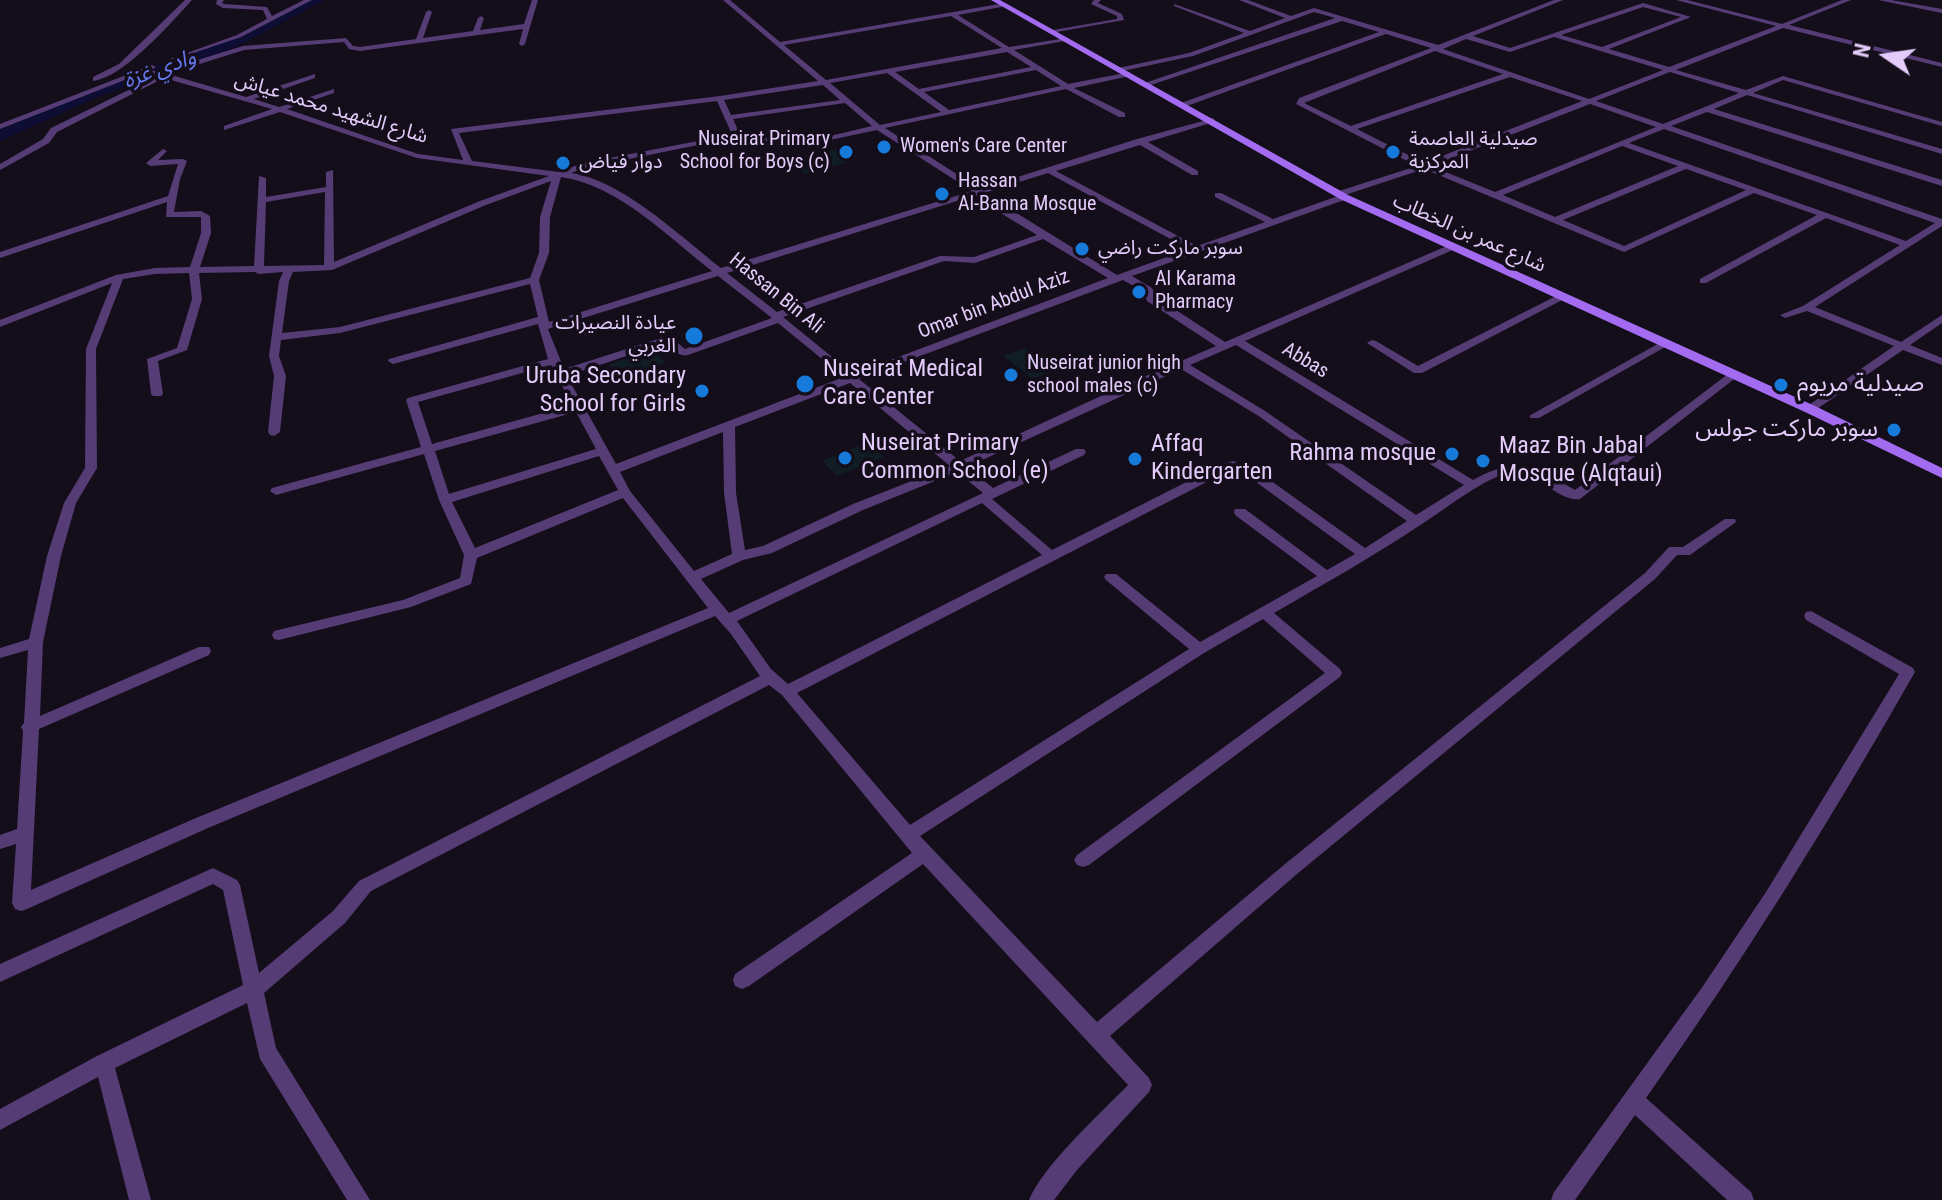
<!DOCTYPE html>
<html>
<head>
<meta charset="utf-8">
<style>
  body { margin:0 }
  #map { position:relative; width:1942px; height:1200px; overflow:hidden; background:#140d1a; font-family:"Roboto Condensed",sans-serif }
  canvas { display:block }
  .north { position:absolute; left:1846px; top:16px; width:80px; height:80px; -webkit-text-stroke:6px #140d1a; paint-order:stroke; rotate:283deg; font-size:22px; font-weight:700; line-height:32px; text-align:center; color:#e3cbfa }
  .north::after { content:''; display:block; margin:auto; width:28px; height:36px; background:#e3cbfa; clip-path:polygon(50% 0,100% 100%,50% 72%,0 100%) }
</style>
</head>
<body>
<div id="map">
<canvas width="1942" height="1200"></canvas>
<div class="north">N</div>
</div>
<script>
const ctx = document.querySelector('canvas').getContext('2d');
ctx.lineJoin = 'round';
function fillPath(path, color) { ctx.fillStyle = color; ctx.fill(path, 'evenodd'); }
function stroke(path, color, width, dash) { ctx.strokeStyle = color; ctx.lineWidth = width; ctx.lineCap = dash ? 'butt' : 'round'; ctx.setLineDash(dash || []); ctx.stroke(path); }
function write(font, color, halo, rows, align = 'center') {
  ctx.font = font + ' "Roboto Condensed","Noto Sans Arabic",sans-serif'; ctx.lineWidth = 7; ctx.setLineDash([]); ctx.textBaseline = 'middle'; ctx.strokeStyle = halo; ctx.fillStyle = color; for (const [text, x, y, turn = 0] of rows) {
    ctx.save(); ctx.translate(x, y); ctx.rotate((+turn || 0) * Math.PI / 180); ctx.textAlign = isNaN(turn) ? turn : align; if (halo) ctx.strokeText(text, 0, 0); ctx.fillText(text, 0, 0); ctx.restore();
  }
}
fillPath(new Path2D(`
  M844 147 858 156 849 158 852 161 805 174 788 162Z
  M1024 348 1054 370 1033 379 1003 356Z
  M655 350 665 363 619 377 609 364Z
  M868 442 884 457 837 476 822 461Z`), '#101d24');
fillPath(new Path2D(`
  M308 0H325L234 48 97 97 0 141V130L85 91 224 42Z`), '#0e0d34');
fillPath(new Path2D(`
  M185 0H192C171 23 123 78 93 81V77L119 64Z
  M217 0H224L222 3 224 4 267 7 272 16 304 0H312L241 37 170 61V59L237 35 267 19 263 10 223 8 216 4Z
  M532 0H538L525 44 522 46 519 44 523 29 360 51 349 49 344 42 244 50 168 74 246 97 315 74V78L254 99 279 107 334 89V93L287 109 418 154 463 160 451 129 720 96 818 81 723 0H730L780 42 1005 3 1007 6 958 15 1009 47 1067 38 1065 41 1014 50 1068 84 1130 72V76L1074 88 1125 113V117H1119L1066 89 885 128 980 189 1137 139 1214 118V122L1148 142 1198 171V175H1192L1140 145 1056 171 1197 246 1265 222 1215 197V193H1221L1273 219 1338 196 1335 194 1336 192 1417 166 1296 104 1299 98 1431 48 1386 34 1184 107H1181V103L1379 32 1342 21 1145 87V83L1335 18 1314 12 1193 56 1118 72V68L1189 53 1244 33 1174 6V4L1250 31 1285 18 1239 0H1248L1291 16 1314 8 1438 45 1554 0H1563L1473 36 1510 48 1643 3 1691 17 1609 49 1669 67 1776 26 1676 0H1687L1782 24 1842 0H1851L1789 25 1942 63V67L1783 28 1676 70 1746 90 1783 76 1942 122V126L1783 80 1753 93 1942 149V154L1747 95 1714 109 1942 180V186L1707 112 1671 126 1942 219V226L1815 307 1901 342 1942 315V323L1910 345 1942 358V365L1903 350 1814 411H1806V407L1894 346 1807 311 1785 318 1780 315 1803 306 1900 245 1826 218 1706 283H1700V279L1817 215 1754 193 1624 252 1424 169 1345 195 1348 197 1347 199 1132 276 1152 288 1156 297 1225 342 1449 245H1455V249L1245 341 1473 480C1519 455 1533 467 1575 490L1728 374 1732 373 1738 376 1580 499C1557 502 1538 470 1513 472 1489 474 1443 511 1422 524 1374 556 1324 584 1274 613L1340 669 1342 673 1340 677 1089 865 1083 867 1077 865 1074 860 1077 855 1325 673 1263 619 1204 653 920 836 1097 1022 1285 864 1645 573 1669 547H1683L1725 519H1735L1736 522 1690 555H1677L1655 579 1297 874 1110 1036 1149 1078 1152 1085 1149 1092 1077 1170 1054 1200H1029C1044 1164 1100 1114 1128 1085L923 864 749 986 742 989 735 986 733 980 735 974 912 853 782 695 769 685 371 891 345 923 264 993 276 1048 370 1200H347L260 1059 247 1003 115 1068 151 1200H129L98 1077 0 1130V1109L97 1056 243 985 223 890 213 884 0 982V964L213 868 237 880 240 885 259 973 333 911 359 881 760 676 731 634 715 616 208 828 27 909 21 911 15 909 12 903 16 844 0 849V835L17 829 23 731 21 727 24 723 28 650 0 658V648L29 639 47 556 64 503 85 468 86 349 112 283 0 327V320L116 275 155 268 190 267 201 233V217H166L167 202 0 258V252L168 196 178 164 150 166 146 163 163 149 167 151 158 160 183 159 187 161 180 179 174 212 201 211 210 216 211 233 200 267 254 266 259 176 266 178V197L326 187V172L333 170 334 262 480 201 549 176 417 158 280 112 224 130V126L272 109 164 78 57 132 49 143 0 170V164L43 139 51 128 157 76 145 72 0 129V124L152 65 156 67 151 70 159 72 243 46 346 38 353 46 360 47 416 39 426 12 429 10 432 12 423 38 473 31 478 18 481 16 484 18 480 30 524 24ZM1643 7 1681 17 1602 47 1561 35ZM951 16 1002 48 826 80 784 45ZM1554 37 1663 70 1589 99 1443 49 1466 39 1510 52ZM1435 51 1503 74 1351 126 1304 103ZM1007 52 1031 67 919 89 895 72ZM1036 70 1061 86 949 110 924 92ZM1670 72 1739 93 1663 124 1596 101ZM887 73 941 112 880 125 830 83ZM1510 77 1582 101 1424 163 1357 129ZM823 85 840 100 731 115 724 100ZM717 101 734 139 698 141 583 163 559 172 472 161 459 133ZM845 103 872 126 830 136 742 139 733 119ZM1590 104 1656 127 1495 192 1431 166ZM1664 129 1935 223 1906 241 1629 143ZM877 130 972 191 721 268C681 237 622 180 571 173L585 168 698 145 830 140ZM1622 146 1678 166 1555 217 1503 195ZM1686 169 1746 190 1624 246 1563 220ZM1048 173 1189 249 1117 275 984 193ZM561 177C618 185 668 237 712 271L549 322 539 280 549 253 550 217ZM551 181 540 217 539 253 530 278 340 327 282 333 289 281 293 272 332 270 486 205ZM325 192 324 265 264 266 266 202ZM976 195 979 200 1037 235 974 257 940 256 777 312 727 273ZM1043 239 1108 278 853 374 783 317 944 261 975 263ZM255 272 259 274 283 272 279 281 269 356 274 376 268 432 270 435 274 436 280 432 286 376 279 356 281 340 340 333 530 284 538 317 389 359 388 361 393 364 538 324 548 359 408 398 406 400 421 447 272 488 270 491 276 495 424 454 439 500 464 555 460 578 403 600 274 631 272 635 274 639 279 640 411 607 471 584 477 558 623 498 708 608 196 818 31 890 39 729 209 655 211 651 209 647H199L40 716 43 642 61 556 76 503 97 468 96 349 123 279 155 274 189 273 192 299 177 348 147 359 151 394 153 396H161L163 394 158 361 187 350 202 299 199 273ZM718 276 772 318 685 349 673 339 661 338 564 369 548 329ZM1123 280 1144 292 1147 301 1216 346 1127 384 960 461 859 379ZM778 323 844 377 616 464 567 376 662 344C673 344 676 358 688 355ZM1236 345 1464 485 1416 515 1265 411 1190 365ZM551 365 572 405 432 444 418 402ZM1181 369 1257 415 1407 521 1365 548 1253 468 1233 461 1222 464 1052 550 992 499 1084 455 1086 452 1084 449H1076L993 488 967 467ZM850 383 950 466 853 504 763 546 745 550 736 493 735 427ZM576 412 596 449 449 494 435 451ZM723 432 724 493 732 554 694 571 630 491 620 472ZM599 456 618 490 475 548 452 502ZM1232 469 1245 474 1355 554 1327 570 1245 509H1235L1234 512 1235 515 1317 576 1200 642 1116 574H1106L1104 577 1106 580 1189 649 910 825 797 693ZM957 472 983 493 729 613 701 579 743 560 772 553 863 510ZM982 503 1042 555 788 684 771 669 737 621Z
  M1094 0H1101L1098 3 1122 14 1124 20 1051 33 1053 30 1117 19V16L1091 4Z
  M1878 0H1891L1942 9V13Z
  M1562 293 1566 294V298L1422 373H1414L1367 343 1372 340 1376 341 1418 366Z
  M1663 341 1667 342V346L1539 418H1531L1529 416Z
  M1811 611 1913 668 1915 672C1832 818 1743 961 1646 1098L1751 1192 1754 1200H1727L1635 1115 1575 1200H1551L1554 1192 1703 986 1766 892 1899 674 1806 620 1804 616 1806 612Z`), '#553c75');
fillPath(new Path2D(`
  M991 0H1000L1348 195 1815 406 1942 468V478L1805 412 1340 199Z`), '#a36cf0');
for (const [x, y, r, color] of [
  [884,147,8,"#167adb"],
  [846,152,8,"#167adb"],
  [1393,152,8,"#167adb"],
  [563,163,8,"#167adb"],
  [942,194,8,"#167adb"],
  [1082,249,8,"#167adb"],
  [1139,292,8,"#167adb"],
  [694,336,10,"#167adb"],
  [1011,375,8,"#167adb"],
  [805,384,10,"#167adb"],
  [1781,385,8,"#167adb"],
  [702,391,8,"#167adb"],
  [1894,430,8,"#167adb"],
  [1452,454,8,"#167adb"],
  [845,458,8,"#167adb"],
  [1135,459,8,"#167adb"],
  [1483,461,8,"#167adb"]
]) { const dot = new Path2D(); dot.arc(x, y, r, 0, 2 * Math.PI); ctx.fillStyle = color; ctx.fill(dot); stroke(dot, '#140d1a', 3); }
write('20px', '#e3cbfa', '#140d1a', [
  ["شارع الشهيد محمد عياش",331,109,17],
  ["شارع عمر بن الخطاب",1469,234,24],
  ["Hassan Bin Ali",776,294,39],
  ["Omar bin Abdul Aziz",994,305,-21],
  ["Abbas",1305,361,31]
]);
write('20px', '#e3cbfa', '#140d1a', [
  ["Nuseirat Primary",830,140,"right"],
  ["School for Boys (c)",830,163,"right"],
  ["صيدلية العاصمة",1409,140],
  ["المركزية",1409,163],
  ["Women's Care Center",900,147],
  ["دوار فياض",579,163],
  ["Hassan",958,182],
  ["Al-Banna Mosque",958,205],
  ["سوبر ماركت راضي",1098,249],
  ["Al Karama",1155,280],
  ["Pharmacy",1155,303],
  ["عيادة النصيرات",676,324,"right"],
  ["الغربي",676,347,"right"],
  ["Nuseirat junior high",1027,364],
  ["school males (c)",1027,387]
], 'left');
write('italic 22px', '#6478f0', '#140d1a', [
  ["وادي غزة",160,70,-20]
]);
write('24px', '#e3cbfa', '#140d1a', [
  ["Nuseirat Medical",823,370],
  ["Care Center",823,398],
  ["Uruba Secondary",686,377,"right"],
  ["School for Girls",686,405,"right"],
  ["صيدلية مريوم",1797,385],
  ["سوبر ماركت جولس",1878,430,"right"],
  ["Nuseirat Primary",861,444],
  ["Common School (e)",861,472],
  ["Affaq",1151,445],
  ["Kindergarten",1151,473],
  ["Maaz Bin Jabal",1499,447],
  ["Mosque (Alqtaui)",1499,475],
  ["Rahma mosque",1436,454,"right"]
], 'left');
</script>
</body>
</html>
